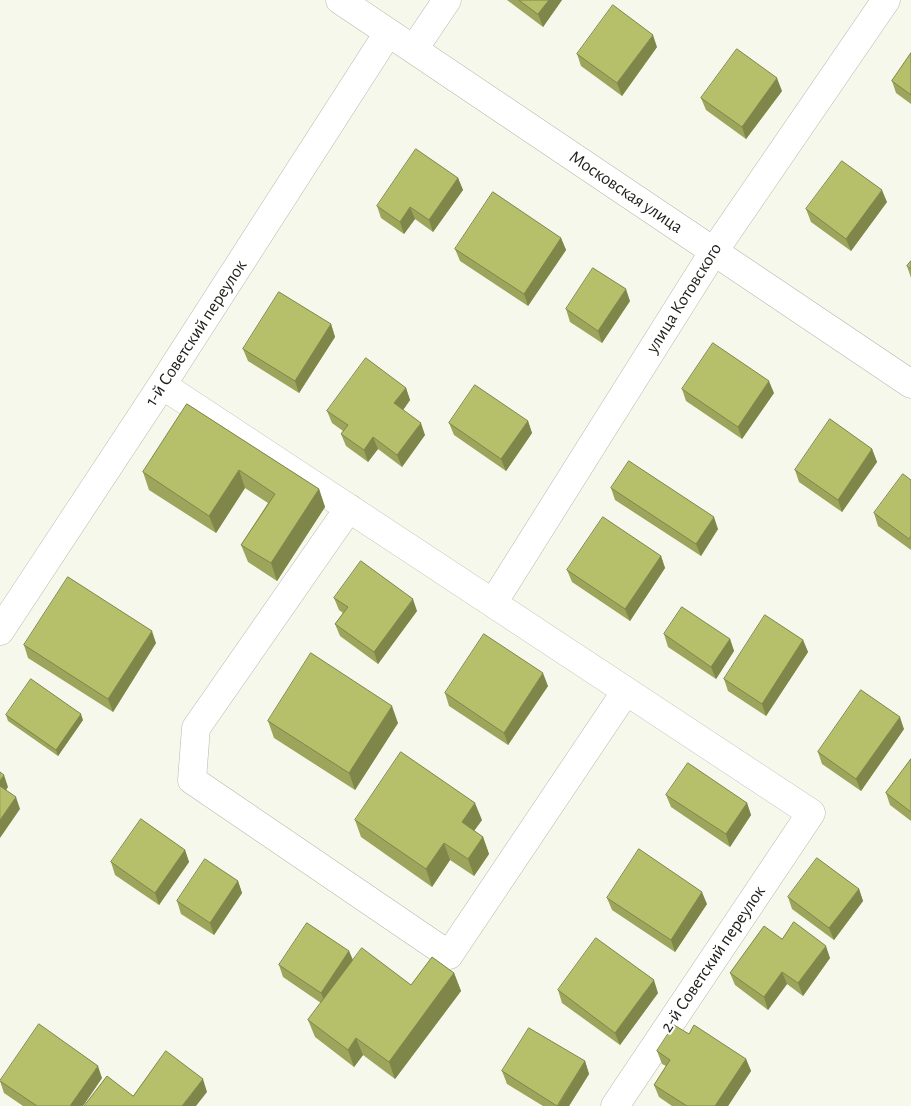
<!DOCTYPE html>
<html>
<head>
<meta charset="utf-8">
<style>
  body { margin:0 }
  canvas { display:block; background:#f6f8eb }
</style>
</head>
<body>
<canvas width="911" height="1106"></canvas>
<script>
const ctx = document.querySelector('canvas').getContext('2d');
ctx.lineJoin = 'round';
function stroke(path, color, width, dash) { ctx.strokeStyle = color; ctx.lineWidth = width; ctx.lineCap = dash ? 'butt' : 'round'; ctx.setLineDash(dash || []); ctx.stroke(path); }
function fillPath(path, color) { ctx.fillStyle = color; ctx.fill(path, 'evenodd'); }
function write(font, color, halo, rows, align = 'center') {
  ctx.font = font + ' "Alegreya Sans",sans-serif'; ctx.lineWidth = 4; ctx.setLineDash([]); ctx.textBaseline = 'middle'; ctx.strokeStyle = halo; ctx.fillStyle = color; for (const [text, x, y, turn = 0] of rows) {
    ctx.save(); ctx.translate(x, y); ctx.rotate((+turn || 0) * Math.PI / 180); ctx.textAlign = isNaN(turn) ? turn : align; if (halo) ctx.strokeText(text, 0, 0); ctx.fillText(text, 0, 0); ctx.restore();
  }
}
const minor = new Path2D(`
  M340 0 911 384
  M414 49 447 0
  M162 385 811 813 615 1106
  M349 508 196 728 192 780 449 955 626 691
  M493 603 714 251 886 0
  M0 631 162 385 388 33`);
stroke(minor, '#b6b8ac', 29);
stroke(minor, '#fff', 28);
fillPath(new Path2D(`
  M507 0H562L543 27Z
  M657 47 622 96 581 66 577 54Z
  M911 53V104L896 93 892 81Z
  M782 91 746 139 706 110 701 98Z
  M458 178 463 190 433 232 415 219 404 234 381 218 377 206Z
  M887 202 851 251 811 222 806 209Z
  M561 238 566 250 528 306 460 261 455 249Z
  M911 261V278L907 266Z
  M630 301 602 343 570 322 566 309Z
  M331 324 335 337 299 393 248 361 243 349Z
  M406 388 410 400 403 410 425 435 402 467 378 449 368 462 346 446 341 434 343 431 332 423 327 411Z
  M682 389 774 393 742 439 686 401Z
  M187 404 319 489 325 507 277 581 248 562 241 545 268 503 245 488 216 533 149 490 143 472Z
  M528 421 532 433 506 471 454 435 449 423Z
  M872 449 877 462 842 512 799 482 795 470Z
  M911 480V550L878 526 874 513Z
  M611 488 718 529 701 556 615 500Z
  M661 556 665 568 630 621 572 582 567 570Z
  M334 598 417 611 378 664 340 636 335 624 343 613 339 610Z
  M664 634 730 639 734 651 716 679 668 647Z
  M803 640 808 652 766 716 728 691 724 679Z
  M156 643 113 712 28 658 24 645Z
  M548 686 508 745 449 706 445 693Z
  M6 715 83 720 58 756 8 721Z
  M268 721 398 723 355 790 274 738Z
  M904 729 861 791 822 764 818 752Z
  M911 759V821L890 805 886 793Z
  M666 795 747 803 751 815 730 847 671 807Z
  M355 820H482L474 831 483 837 489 854 474 876 450 860 432 887 361 837Z
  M185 850 189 862 159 905 115 875 111 862Z
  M238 881 242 893 214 935 181 914 177 901Z
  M859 889 863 901 834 940 792 909 788 897Z
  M607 898 707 904 675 952 612 910Z
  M782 939 830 958 803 996 787 984 768 1010 735 985 730 973Z
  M349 951 353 960 411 985 454 973 461 991 395 1079 363 1055 354 1067 315 1037 308 1020 321 1003 283 977 279 965Z
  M558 990 658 993 620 1045 562 1003Z
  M689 1034 746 1059 751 1071 728 1106H672L659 1097 654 1085 666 1066 662 1064 657 1051Z
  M585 1061 589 1074 569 1106H543L507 1084 502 1071Z
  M102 1078 83 1106H23L4 1093 0 1081Z`), '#9da45b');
fillPath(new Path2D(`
  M549 0H562L543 27 538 14Z
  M653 35 657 47 622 96 617 83Z
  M777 78 782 91 746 139 742 127Z
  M458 178 463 190 433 232 429 220Z
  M882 190 887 202 851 251 846 239Z
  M410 207 415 219 404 234 400 222Z
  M561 238 566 250 528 306 524 294Z
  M626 289 630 301 602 343 598 331Z
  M331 324 335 337 299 393 295 381Z
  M769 381 774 393 742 439 738 427Z
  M406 388 410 400 399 416 394 403Z
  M528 421 532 433 506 471 501 459Z
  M421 423 425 435 402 467 397 455Z
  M373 437 378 449 368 462 364 450Z
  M872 449 877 462 842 512 838 500Z
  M239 470 245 488 216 533 209 516Z
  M319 489 325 507 277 581 271 563Z
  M714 517 718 529 701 556 696 544Z
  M661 556 665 568 630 621 625 609Z
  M413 599 417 611 378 664 374 652Z
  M152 631 156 643 113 712 108 699Z
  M730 639 734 651 716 679 711 667Z
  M803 640 808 652 766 716 762 704Z
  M543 673 548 686 508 745 504 733Z
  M392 706 398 723 355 790 349 773Z
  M81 714 83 720 58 756 56 750Z
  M900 717 904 729 861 791 856 779Z
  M4 775 8 787 2 797 0 791V781Z
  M16 797 20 809 0 838V820Z
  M475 803 482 820 468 839 462 822Z
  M747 803 751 815 730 847 726 834Z
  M483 837 489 854 474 876 468 859Z
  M444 843 450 860 432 887 426 869Z
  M185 850 189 862 159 905 155 893Z
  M238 881 242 893 214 935 210 923Z
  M859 889 863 901 834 940 829 928Z
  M702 892 707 904 675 952 671 940Z
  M826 946 830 958 803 996 798 983Z
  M349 951 354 963 326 1005 321 993Z
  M782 972 787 984 768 1010 764 997Z
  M454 973 461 991 395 1079 389 1062Z
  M654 980 658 993 620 1045 615 1033Z
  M356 1038 363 1055 354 1067 348 1050Z
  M746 1059 751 1071 728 1106H715Z
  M585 1061 589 1074 569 1106H558Z
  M98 1066 102 1078 83 1106H70Z
  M203 1079 207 1092 196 1106H182Z`), '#7f864a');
const building = new Path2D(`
  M519 0H549L538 14Z
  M613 5 653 35 617 83 577 54Z
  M737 49 777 78 742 127 701 98Z
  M911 53V95L892 81Z
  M416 149 458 178 429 220 410 207 400 222 377 206Z
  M842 161 882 190 846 239 806 209Z
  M493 192 561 238 524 294 455 249Z
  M911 261V269L907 266Z
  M593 268 626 289 598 331 566 309Z
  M279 292 331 324 295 381 243 349Z
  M713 343 769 381 738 427 682 389Z
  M366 358 406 388 394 403 421 423 397 455 373 437 364 450 341 434 348 425 327 411Z
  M475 385 528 421 501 459 449 423Z
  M187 404 319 489 271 563 241 545 275 494 239 470 209 516 143 472Z
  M830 419 872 449 838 500 795 470Z
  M629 461 714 517 696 544 611 488Z
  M903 474 911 480V536L909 539 874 513Z
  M603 517 661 556 625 609 567 570Z
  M361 561 413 599 374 652 335 624 348 607 334 598Z
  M68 577 152 631 108 699 24 645Z
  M682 607 730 639 711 667 664 634Z
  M765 615 803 640 762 704 724 679Z
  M484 634 543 673 504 733 445 693Z
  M311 653 392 706 349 773 268 721Z
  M31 679 81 714 56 750 6 715Z
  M861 690 900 717 856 779 818 752Z
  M401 752 475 803 462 822 483 837 468 859 444 843 426 869 355 820Z
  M911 759V812L886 793Z
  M688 763 747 803 726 834 666 795Z
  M0 772 4 775 0 781Z
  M0 786 16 797 0 820Z
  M141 819 185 850 155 893 111 862Z
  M639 849 702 892 671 940 607 898Z
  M817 858 859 889 829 928 788 897Z
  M205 859 238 881 210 923 177 901Z
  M794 922 826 946 798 983 782 972 764 997 730 973 764 926 782 939Z
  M307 923 349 951 321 993 279 965Z
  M596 938 654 980 615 1033 558 990Z
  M362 948 411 985 432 957 454 973 389 1062 356 1038 348 1050 308 1020Z
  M39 1024 98 1066 70 1106H37L0 1081Z
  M674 1025 689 1034 694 1025 746 1059 715 1106H687L654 1085 670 1060 657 1051Z
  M529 1028 585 1061 557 1106 502 1071Z
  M166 1051 203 1079 182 1106H84L107 1076 133 1096Z`);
fillPath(building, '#b6bf6a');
stroke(building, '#7f864a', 1);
write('18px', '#1d1d19', '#fff', [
  ["Московская улица",626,192,34],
  ["улица Котовского",684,298,-58],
  ["1-й Советский переулок",196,333,-57],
  ["2-й Советский переулок",713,959,-56]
]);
</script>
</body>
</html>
